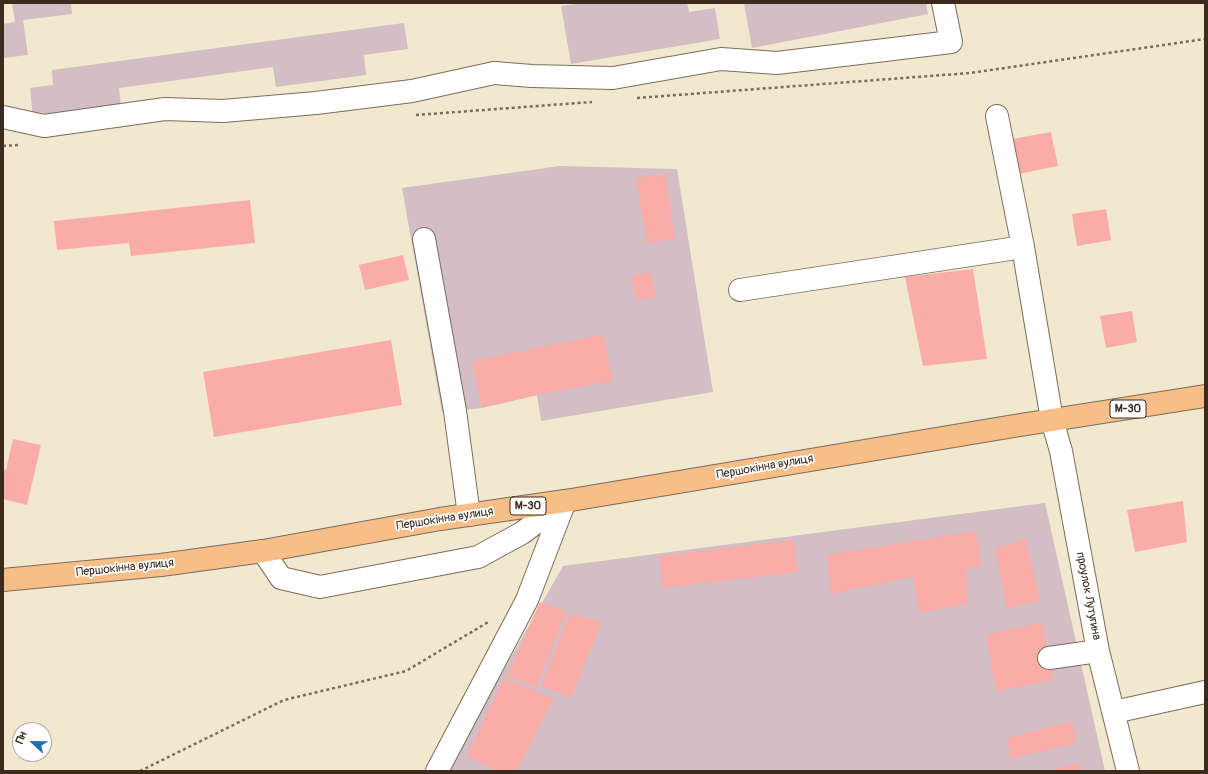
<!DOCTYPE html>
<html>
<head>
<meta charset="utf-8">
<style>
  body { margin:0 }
  #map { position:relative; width:1208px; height:774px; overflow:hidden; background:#f1e8cf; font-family:Pangolin,sans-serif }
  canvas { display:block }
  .frame { position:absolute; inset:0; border:4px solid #3b2a1e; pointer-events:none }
  .north { position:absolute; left:12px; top:722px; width:40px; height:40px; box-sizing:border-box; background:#fff; border:1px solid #b1aaa5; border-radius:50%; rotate:292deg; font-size:11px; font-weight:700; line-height:16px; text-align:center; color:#3b2a1e }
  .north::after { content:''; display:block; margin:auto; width:14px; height:18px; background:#1f6fb2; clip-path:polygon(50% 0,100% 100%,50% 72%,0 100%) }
</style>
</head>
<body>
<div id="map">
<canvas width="1208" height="774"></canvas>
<div class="frame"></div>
<div class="north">Пн</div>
</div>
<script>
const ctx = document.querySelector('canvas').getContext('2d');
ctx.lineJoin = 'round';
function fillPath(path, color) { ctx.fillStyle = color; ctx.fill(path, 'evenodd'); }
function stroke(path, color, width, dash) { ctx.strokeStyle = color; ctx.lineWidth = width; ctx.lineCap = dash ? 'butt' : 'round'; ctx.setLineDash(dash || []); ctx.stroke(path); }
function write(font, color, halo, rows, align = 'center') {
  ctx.font = font + ' Pangolin,sans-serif'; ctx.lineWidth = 3.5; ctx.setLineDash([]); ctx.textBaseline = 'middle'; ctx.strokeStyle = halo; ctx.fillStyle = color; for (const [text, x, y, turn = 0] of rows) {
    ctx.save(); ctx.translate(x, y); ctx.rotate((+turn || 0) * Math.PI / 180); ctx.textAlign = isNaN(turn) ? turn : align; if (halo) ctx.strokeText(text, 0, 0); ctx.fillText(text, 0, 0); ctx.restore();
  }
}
fillPath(new Path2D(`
  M12 3H71L72 14 23 20 28 55 3 58V24L15 22Z
  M582 3H687L689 12 715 8 720 39 571 64 561 6Z
  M744 3H926L928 14 752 48Z
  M404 23 408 49 364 55 366 75 276 87 273 67 119 88 121 106 33 118 30 88 53 85 52 70Z
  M560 166 677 169 713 392 541 421 537 395 482 408 442 412 402 188Z
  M1045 503 1105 771H446L563 566Z`), '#d2bec4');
fillPath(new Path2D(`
  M1051 132 1058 166 1019 174 1012 139Z
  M665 173 675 239 647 243 636 178Z
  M250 200 255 243 131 256 129 243 57 250 54 221Z
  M1106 209 1111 240 1077 246 1072 214Z
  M403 255 409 280 365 290 359 265Z
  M973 269 987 359 923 366 905 277Z
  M651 272 656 297 636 300 632 275Z
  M1132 311 1137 342 1106 348 1100 316Z
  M604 334 612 381 537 395 482 408 472 361Z
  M391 340 402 405 214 437 203 372Z
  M13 439 41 445 27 505 3 499V469L6 470Z
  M1183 501 1187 542 1135 552 1127 510Z
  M976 531 982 567 966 568 968 604 919 613 913 577 831 594 827 555Z
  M1026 539 1040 600 1007 609 995 548Z
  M794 540 798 572 663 588 659 556Z
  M540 602 567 612 536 687 507 676Z
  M570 614 602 622 571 698 541 686Z
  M1043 622 1053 680 996 691 986 635Z
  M504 678 554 699 516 771H496L467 755Z
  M1073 721 1076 743 1010 759 1007 738Z
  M1080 763 1081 771H1050V770Z`), '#faada8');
const minor = new Path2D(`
  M997 116 1023 247 1052 420 1061 451 1098 651 1128 771
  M3 117 44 126 165 109 223 111 316 103 412 91 494 73 532 76 613 78 721 59 777 63 951 42 943 3
  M424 239 455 411 469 515
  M740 290 1023 247
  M263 551 281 578 320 587 478 557 522 533 565 501
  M1049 658 1098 651
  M1114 712 1205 692
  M437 771 527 600 565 501`);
const highway = new Path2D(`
  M3 580 161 565 263 551 440 519 565 501 1014 426 1205 396`);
stroke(minor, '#7b6c5c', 24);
stroke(highway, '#7b6c5c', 24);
stroke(new Path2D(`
  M637 98 970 73 1205 39
  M416 115 592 102
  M3 146 18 145
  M140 771 284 700 406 671 490 621`), '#7b6c5c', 2.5, [3, 3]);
stroke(minor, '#fff', 22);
stroke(highway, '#f7be87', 22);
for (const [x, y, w] of [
  [1128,409,36],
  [528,506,36]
]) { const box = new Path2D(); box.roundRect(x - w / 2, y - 9, w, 18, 3); ctx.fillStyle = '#fff'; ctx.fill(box); stroke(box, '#3b2a1e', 1); }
write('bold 11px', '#3b2a1e', null, [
  ["М-30",1128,409],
  ["М-30",528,506]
]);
write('12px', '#3b2a1e', '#fff', [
  ["Першокінна вулиця",765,467,-10],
  ["Першокінна вулиця",445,519,-9],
  ["Першокінна вулиця",125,568,-6],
  ["проулок Лутугина",1088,596,79]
]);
</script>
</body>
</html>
